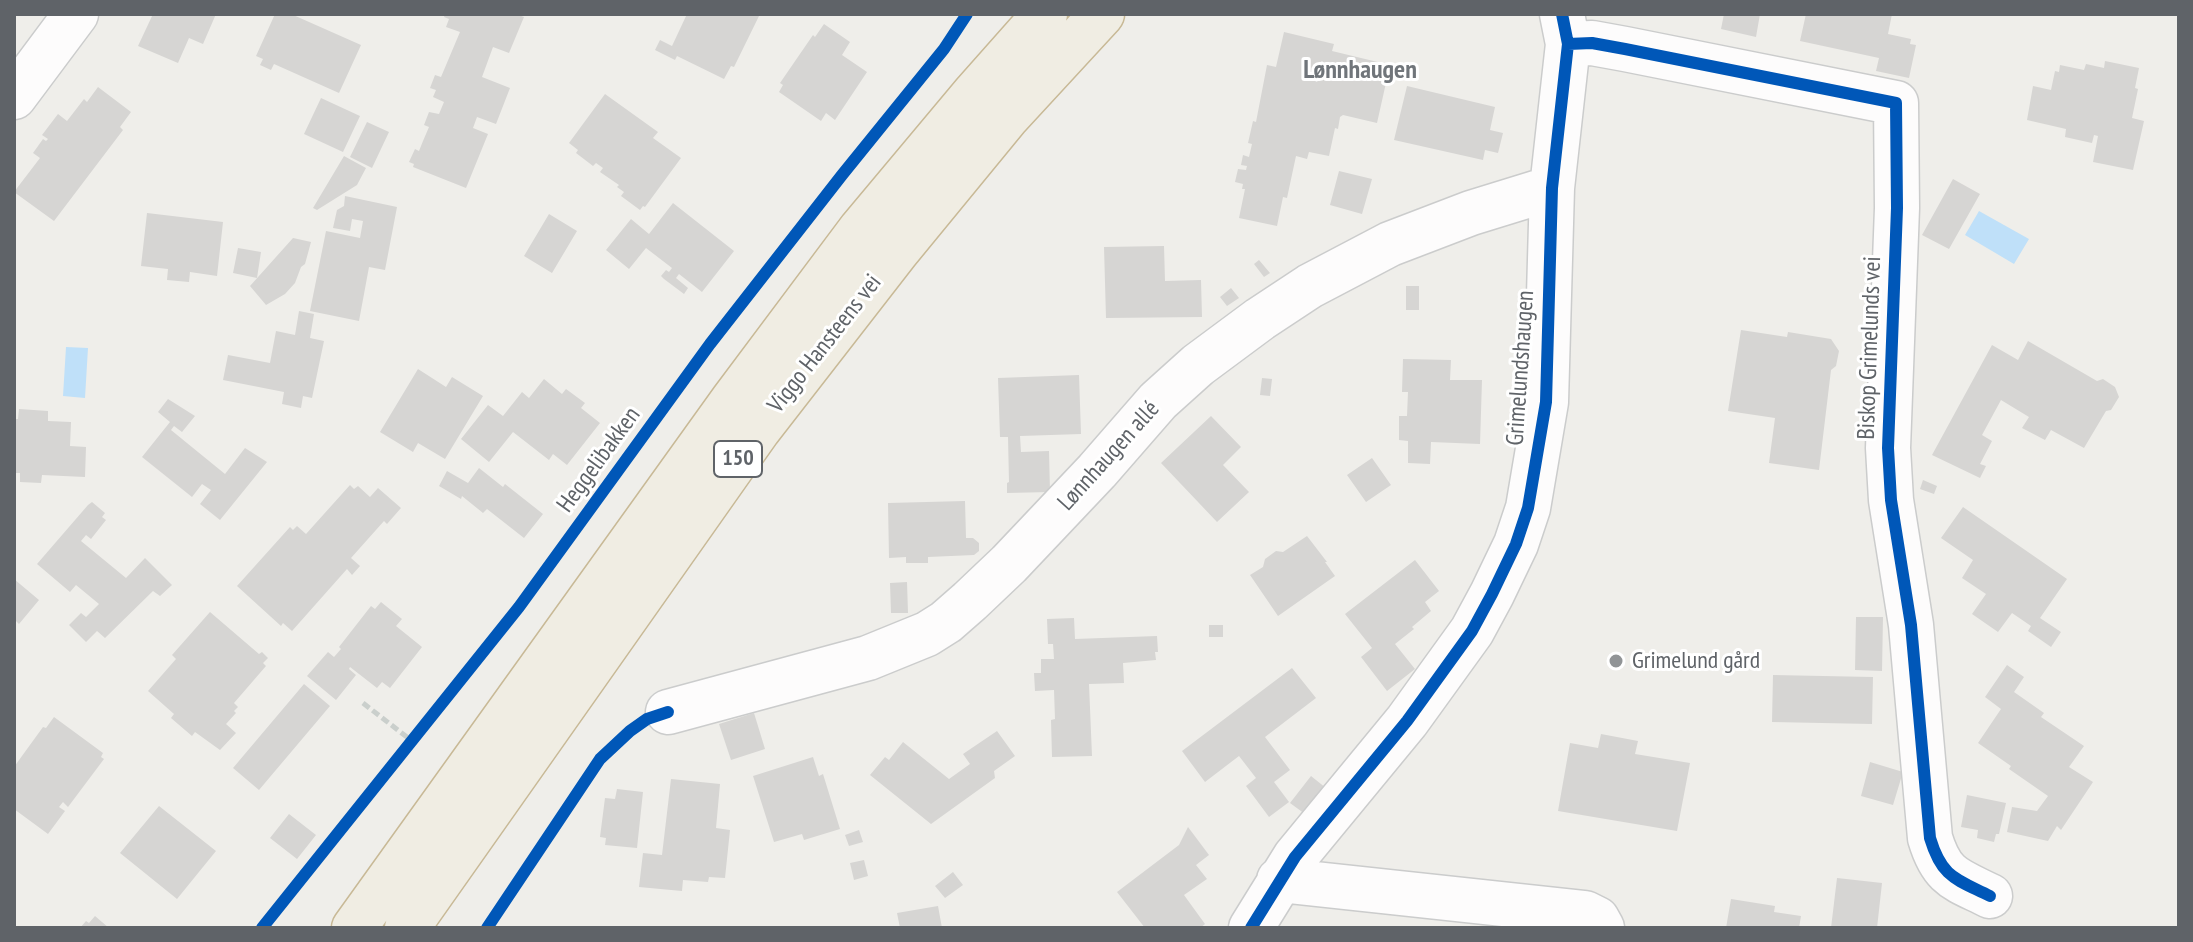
<!DOCTYPE html>
<html>
<head>
<meta charset="utf-8">
<style>
  body { margin:0 }
  #map { position:relative; width:2193px; height:942px; overflow:hidden; background:#efeeea; font-family:"PT Sans Narrow",sans-serif }
  canvas { display:block }
  .frame { position:absolute; inset:0; border:16px solid #5f6368; pointer-events:none }
</style>
</head>
<body>
<div id="map">
<canvas width="2193" height="942"></canvas>
<div class="frame"></div>
</div>
<script>
const ctx = document.querySelector('canvas').getContext('2d');
ctx.lineJoin = 'round';
function fillPath(path, color) { ctx.fillStyle = color; ctx.fill(path, 'evenodd'); }
function stroke(path, color, width, dash) { ctx.strokeStyle = color; ctx.lineWidth = width; ctx.lineCap = dash ? 'butt' : 'round'; ctx.setLineDash(dash || []); ctx.stroke(path); }
function write(font, color, halo, rows, align = 'center') {
  ctx.font = font + ' "PT Sans Narrow",sans-serif'; ctx.lineWidth = 6; ctx.setLineDash([]); ctx.textBaseline = 'middle'; ctx.strokeStyle = halo; ctx.fillStyle = color; for (const [text, x, y, turn = 0] of rows) {
    ctx.save(); ctx.translate(x, y); ctx.rotate((+turn || 0) * Math.PI / 180); ctx.textAlign = isNaN(turn) ? turn : align; if (halo) ctx.strokeText(text, 0, 0); ctx.fillText(text, 0, 0); ctx.restore();
  }
}
fillPath(new Path2D(`
  M1979 211 2029 239 2014 264 1965 235Z
  M66 347 88 348 85 398 63 396Z`), '#bfe0f9');
fillPath(new Path2D(`
  M153 14H216L203 44 189 38 178 63 138 46Z
  M275 14H291L361 45 339 93 274 64 271 70 260 65 263 59 256 56Z
  M445 14H516L524 17 509 53 493 47 482 77 510 88 496 124 477 117 473 128 488 134 466 188 413 167 414 164 409 162 415 149 419 151 423 141 429 127 424 125 429 112 439 114 444 102 433 97 436 90 430 88 435 75 441 77 460 32 446 27 449 19 444 17Z
  M687 14H760L734 67 731 66 724 79 677 56 675 60 655 50 660 40 672 46Z
  M1724 14H1760L1756 37 1721 29Z
  M1806 14H1892L1888 34 1911 39 1910 44 1916 45 1909 78 1876 71 1879 58 1800 41Z
  M824 24 850 42 842 55 867 72 835 120 826 113 821 121 779 92 783 85 780 83 813 35 815 37Z
  M1284 32 1334 44 1332 51 1390 65 1377 123 1343 115 1340 117 1338 129 1335 128 1329 156 1309 152 1307 159 1296 156 1287 198 1283 197 1277 226 1239 218 1245 189H1242L1243 184 1235 182 1238 169 1246 170 1247 166 1241 165 1243 155 1249 157 1252 144 1248 143 1253 121 1256 122 1267 65 1276 67Z
  M2105 61 2139 68 2135 88 2138 89 2132 118 2144 121 2133 170 2093 162 2098 136 2094 135 2092 143 2065 137 2066 129 2027 120 2033 86 2051 90 2055 71 2059 72 2060 65 2084 70 2086 64 2104 68Z
  M1407 86 1495 107 1490 130 1503 133 1498 153 1485 150 1483 160 1394 140Z
  M98 87 131 112 120 127 123 130 54 221 14 192 40 158 33 153 43 139 46 141 48 139 42 135 58 114 67 121 84 99 87 102Z
  M605 94 658 132 653 138 681 158 645 207 643 206 640 210 621 196 624 192 617 187 619 185 600 172 603 168 596 163 593 166 576 153 578 150 569 143Z
  M321 98 360 116 343 152 304 134Z
  M367 122 389 132 372 168 350 157Z
  M344 156 366 168 357 185 317 210 313 208Z
  M1339 171 1372 179 1362 214 1330 205Z
  M1953 179 1980 194 1949 249 1922 235Z
  M345 196 397 207 385 270 369 267 359 321 310 311 326 231 360 238 363 221 352 219 350 231 333 228 337 210 344 206Z
  M673 203 734 251 702 292 679 274 676 278 688 288 684 294 664 279 661 276 666 270 669 272 672 268 646 248 629 269 606 250 631 219 649 234Z
  M147 213 223 222 217 276 190 272 189 282 167 280 168 269 141 266Z
  M549 214 577 231 552 273 524 256Z
  M293 238 311 242 305 264 301 267 295 283 285 294 266 305 250 286Z
  M1164 246 1165 281 1201 280 1202 317 1106 318 1104 247Z
  M238 248 261 252 257 278 233 273Z
  M1259 260 1270 273 1264 277 1254 264Z
  M1406 286H1419V310H1406Z
  M1231 288 1239 298 1227 306 1220 297Z
  M299 311 314 314 310 338 324 341 312 398 303 396 301 408 282 404 284 392 223 380 228 355 270 363 276 331 295 335Z
  M1741 330 1787 337 1788 332 1831 339 1839 351 1836 366 1831 370 1819 470 1769 463 1775 418 1728 411Z
  M2028 341 2097 381 2103 379 2115 387 2119 397 2111 410 2106 411 2084 448 2051 430 2045 440 2022 428 2029 417 2001 400 1982 435 1992 441 1980 464 1986 466 1980 478 1932 455 1992 345 2018 360Z
  M1403 359 1451 360 1450 380H1482L1480 444 1431 442 1430 464 1408 463V441L1399 440V416H1407L1408 392H1402Z
  M418 369 446 387 452 377 483 396 445 459 418 443 413 452 380 432Z
  M1079 375 1081 434 1020 436 1021 452 1049 451 1050 492 1007 493V483L1009 482 1008 437H1000L998 378Z
  M1262 378 1272 379 1270 396 1260 395Z
  M544 379 562 394 566 389 585 403 581 408 600 423 567 465 553 454 549 460 513 432 489 462 461 439 488 405 503 416 522 392 529 398Z
  M168 399 195 416 182 432 174 426 171 430 225 474 245 448 267 462 220 520 200 504 211 490 202 484 192 497 142 457 170 422 158 412Z
  M19 409 48 411V421L71 422 70 446 86 447 85 477 42 475 41 483 20 482V473H14V419H18Z
  M1211 416 1241 447 1223 465 1249 492 1217 522 1161 463Z
  M1372 458 1391 485 1366 502 1347 475Z
  M479 468 503 487 505 484 543 514 524 538 487 509 483 513 462 496 461 499 439 486 447 471 468 483Z
  M1923 480 1937 486 1934 494 1920 489Z
  M350 485 354 489 358 486 370 497 378 488 401 508 387 524 384 521 351 558 360 566 352 575 347 569 292 631 283 623 281 626 237 586 290 527 293 530 297 526 306 534Z
  M965 501 966 538H973L979 543V551L974 555 928 557V563H906V557L889 558 888 503Z
  M92 502 105 513 102 517 106 520 91 539 86 535 81 541 126 578 145 558 172 585 160 596 153 591 105 638 97 631 86 642 69 625 81 613 86 617 99 604 76 585 70 592 37 564 88 505Z
  M1963 507 2067 579 2040 618 2061 632 2051 647 2028 631 2031 626 2012 613 1998 632 1972 614 1986 594 1962 578 1973 560 1941 538Z
  M1307 536 1327 562H1325L1335 576 1278 616 1250 575 1263 567 1265 559 1276 551 1283 552Z
  M1415 560 1439 591 1425 602 1431 611 1412 627 1414 629 1395 644 1415 669 1387 691 1361 657 1372 648 1345 614Z
  M14 579 39 600 19 624 14 619Z
  M907 582 908 613H891L890 583Z
  M381 602 402 619 396 626 422 647 390 688 382 682 377 688 350 667 349 669 356 675 336 700 307 676 328 652 334 657 341 649 339 647 371 606 375 609Z
  M210 612 259 654 262 652 268 658 263 663 266 666 234 703 238 707 234 711 236 713 226 724 236 733 220 750 195 732 192 736 171 718 174 714 148 691 176 659 172 655Z
  M1856 617H1883L1882 671 1855 670Z
  M1074 618 1075 639 1157 636 1158 652H1155L1156 660 1123 663 1124 683 1089 684 1092 756 1052 757 1051 720 1055 719 1054 690 1035 691 1034 673H1041V659H1054L1053 644H1048L1047 619Z
  M1209 625H1223V637H1209Z
  M2007 665 2024 677 2014 692 2044 713 2041 717 2084 746 2069 767 2093 782 2061 830 2057 826 2048 841 2007 832 2012 807 2037 811 2048 796 2009 769 2011 766 1978 743 2001 709 1985 697Z
  M1292 668 1316 698 1265 737 1290 770 1274 782 1289 802 1269 817 1246 786 1256 778 1239 756 1205 782 1182 751Z
  M1773 675 1873 677 1872 724 1772 722Z
  M304 684 330 706 259 790 233 768Z
  M754 713 765 749 731 760 719 724Z
  M54 717 103 753 101 757 104 759 68 807 63 802 59 807 65 811 48 834 14 809V767L43 727 46 728Z
  M997 731 1015 756 994 771 995 778 931 824 870 775 885 757 889 760 903 742 949 779 970 764 963 754Z
  M1601 734 1638 741 1635 754 1690 763 1677 831 1558 811 1570 743 1598 748Z
  M813 757 819 776 823 774 840 829 804 840 802 834 774 842 753 776Z
  M1870 762 1903 772 1893 805 1861 796Z
  M1311 776 1326 788 1305 814 1290 803Z
  M671 779 720 784 716 828 730 830 725 878 709 877 708 882 683 880 682 891 639 887 643 853 662 855Z
  M617 789 643 792 637 848 605 845 606 838 600 837 605 798 615 799Z
  M1967 795 2006 803 1999 834H1996L1994 842 1977 838 1978 830 1961 827Z
  M159 806 216 851 177 899 120 853Z
  M289 814 316 835 297 859 270 838Z
  M1188 827 1209 855 1196 865 1207 879 1184 895 1205 924 1200 928H1145L1117 892 1179 845Z
  M859 830 863 842 849 846 845 835Z
  M864 860 868 876 854 880 850 863Z
  M953 872 963 885 945 898 935 886Z
  M1837 878 1882 883 1877 928H1831Z
  M1731 899 1775 906 1774 912 1801 916 1799 928H1726Z
  M938 906 942 928H900L897 913Z
  M95 916 109 928H80L86 921 89 923Z`), '#d6d5d3');
const minor = new Path2D(`
  M1568 44 1592 43 1625 49 1896 103 1897 208 1888 448 1891 500 1911 625 1930 838C1942 878 1956 879 1990 896
  M14 97 76 14
  M668 712 868 658 927 634 946 622 970 601 1009 564 1097 471 1158 401 1198 365 1260 319 1310 286 1390 244 1471 213 1552 188
  M1279 880 1585 913 1597 919 1602 928
  M1251 928 1295 857 1407 721 1472 631 1492 594 1516 544 1528 508 1546 402 1552 188 1568 44 1562 14`);
const highway = new Path2D(`
  M354 928 733 400 861 229 974 94 1045 14
  M407 928 758 430 897 251 1007 117 1102 14`);
stroke(minor, '#cbcccc', 47);
stroke(highway, '#c8b996', 47);
stroke(new Path2D(`
  M363 703 412 741`), '#cacfcc', 5, [8, 4]);
stroke(minor, '#fdfcfc', 44);
stroke(highway, '#f0ede3', 44);
stroke(new Path2D(`
  M1568 44 1592 43 1625 49 1896 103 1897 208 1888 448 1891 500 1911 625 1930 838C1942 878 1956 879 1990 896
  M262 928 519 607 710 344 842 175 944 49 967 14
  M487 928 600 759 630 731 647 719 668 712
  M1251 928 1295 857 1407 721 1472 631 1492 594 1516 544 1528 508 1546 402 1552 188 1568 44 1562 14`), '#0057b8', 12);
for (const [x, y, r, color] of [
  [1616,661,8,"#919496"]
]) { const dot = new Path2D(); dot.arc(x, y, r, 0, 2 * Math.PI); ctx.fillStyle = color; ctx.fill(dot); stroke(dot, '#fff', 3); }
for (const [x, y, w] of [
  [738,459,48]
]) { const box = new Path2D(); box.roundRect(x - w / 2, y - 18, w, 36, 6); ctx.fillStyle = '#fff'; ctx.fill(box); stroke(box, '#5f6368', 2); }
write('bold 22px', '#5f6368', null, [
  ["150",738,459]
]);
write('24px', '#5f6368', '#fff', [
  ["Viggo Hansteens vei",825,344,-52],
  ["Biskop Grimelunds vei",1870,348,-88],
  ["Grimelundshaugen",1521,368,-86],
  ["Lønnhaugen allé",1109,456,-48],
  ["Heggelibakken",599,460,-54]
]);
write('24px', '#5f6368', '#fff', [
  ["Grimelund gård",1632,661]
], 'left');
write('bold 26px', '#70757a', '#fff', [
  ["Lønnhaugen",1360,71]
]);
</script>
</body>
</html>
